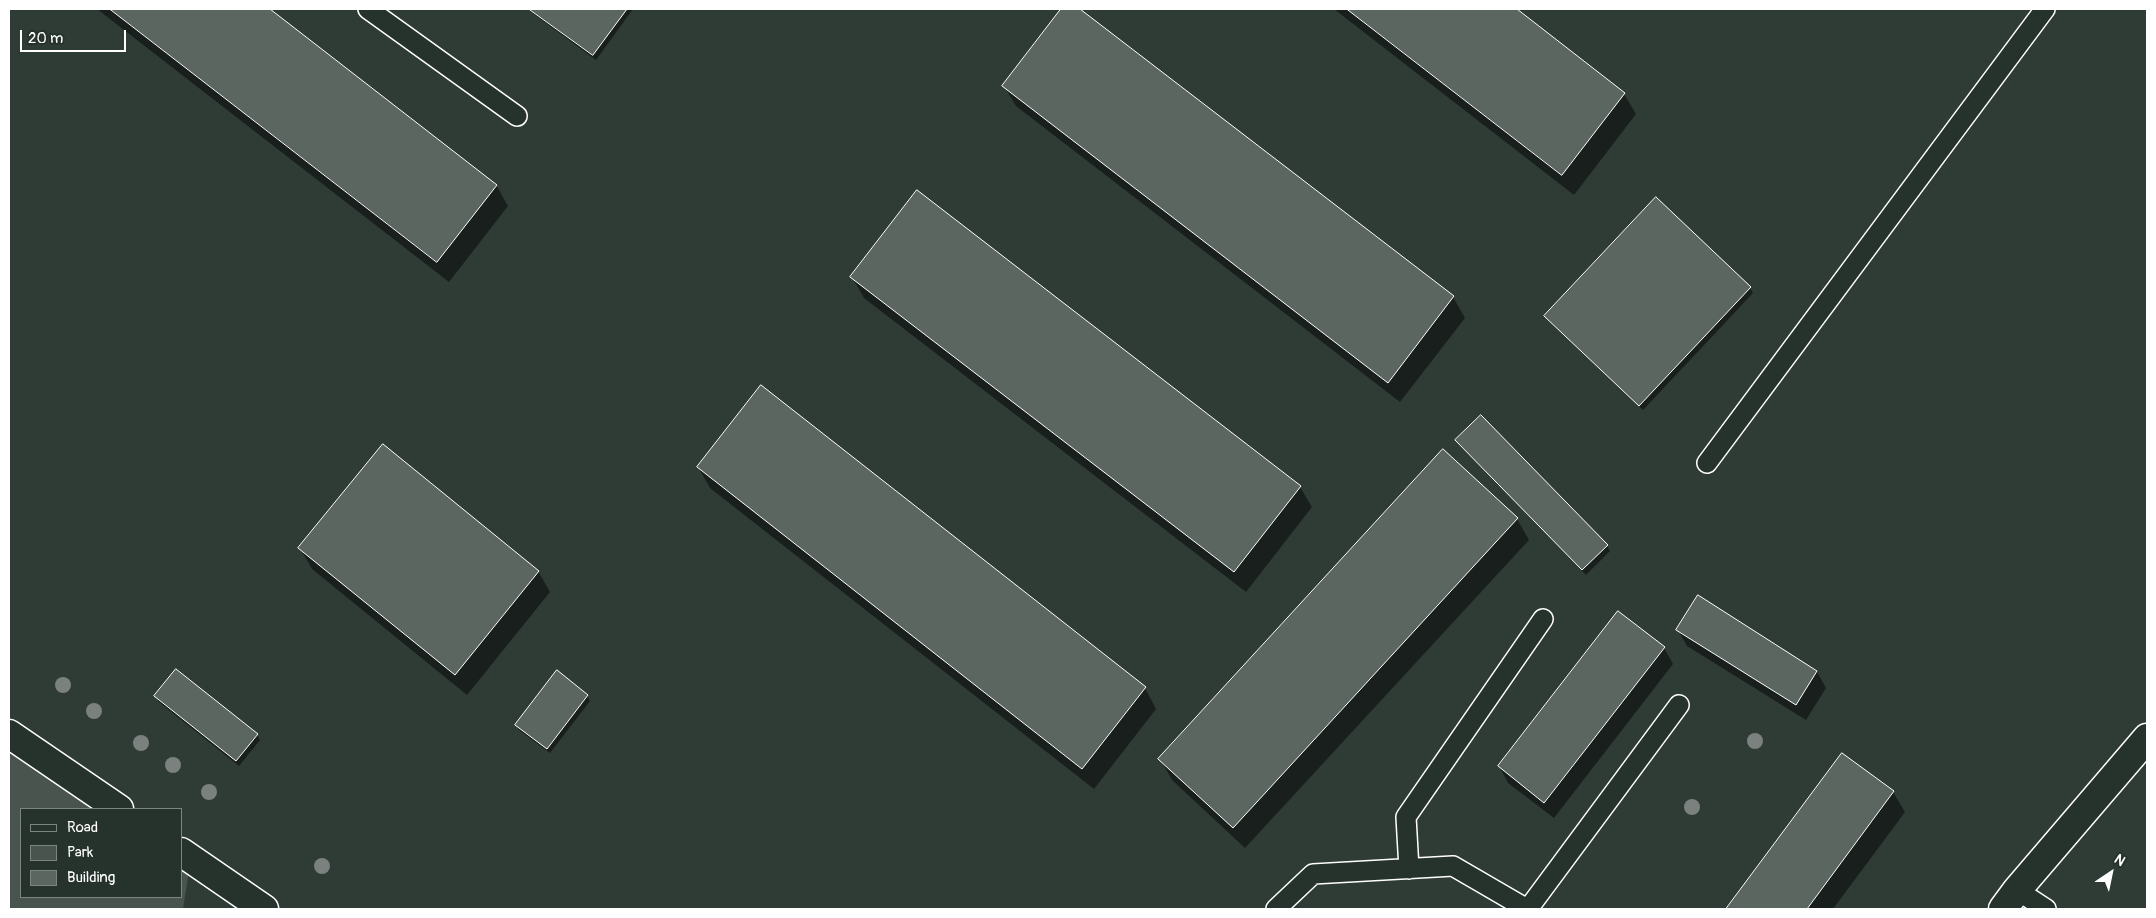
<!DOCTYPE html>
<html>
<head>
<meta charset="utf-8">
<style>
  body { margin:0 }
  #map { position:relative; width:2156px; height:918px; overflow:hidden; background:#2f3b35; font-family:Pangolin,sans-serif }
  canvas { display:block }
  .frame { position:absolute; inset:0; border:10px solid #fff; pointer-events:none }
  .legend { position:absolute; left:20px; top:808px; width:162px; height:90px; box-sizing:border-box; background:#26332d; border:1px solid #7d8581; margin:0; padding:6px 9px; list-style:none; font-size:15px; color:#fff }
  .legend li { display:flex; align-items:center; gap:10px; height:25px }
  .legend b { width:25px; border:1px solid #7d8581 }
  .north { position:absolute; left:2086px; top:848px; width:50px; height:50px; -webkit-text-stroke:4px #26332d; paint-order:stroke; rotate:34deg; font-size:14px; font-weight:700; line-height:20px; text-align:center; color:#fff }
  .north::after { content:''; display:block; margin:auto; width:18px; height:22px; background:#fff; clip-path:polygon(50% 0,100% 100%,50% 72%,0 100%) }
  .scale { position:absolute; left:20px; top:30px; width:106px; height:22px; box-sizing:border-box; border:2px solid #fff; border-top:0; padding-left:6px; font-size:15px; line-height:18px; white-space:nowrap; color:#fff; -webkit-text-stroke:4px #26332d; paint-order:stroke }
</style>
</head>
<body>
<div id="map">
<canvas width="2156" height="918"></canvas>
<div class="frame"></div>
<ul class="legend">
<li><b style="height:6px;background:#26332d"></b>Road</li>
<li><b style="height:14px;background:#4a544f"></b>Park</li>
<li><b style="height:14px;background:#5b6661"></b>Building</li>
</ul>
<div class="north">N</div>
<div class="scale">20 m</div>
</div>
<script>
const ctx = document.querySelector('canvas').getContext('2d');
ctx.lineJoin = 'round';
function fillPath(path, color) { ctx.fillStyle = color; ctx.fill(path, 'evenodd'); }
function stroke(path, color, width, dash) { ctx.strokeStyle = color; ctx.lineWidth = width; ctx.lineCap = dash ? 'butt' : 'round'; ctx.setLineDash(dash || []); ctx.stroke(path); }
fillPath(new Path2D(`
  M9 734 119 809H21V897H181V852L191 858 183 909H9Z`), '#4a544f');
fillPath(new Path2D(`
  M97 9H268L496 185 508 206 449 282Z
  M527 9H633L596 60Z
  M1063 9H1078L1453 297 1465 318 1400 402 1016 106 1004 86Z
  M1334 9H1514L1624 94 1636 114 1574 195Z
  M1656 199 1750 288 1753 293 1643 410 1549 321 1546 316Z
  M852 277 1300 487 1312 507 1246 592 864 298Z
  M1457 440 1607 546 1610 551 1586 575Z
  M1443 451 1517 519 1529 540 1245 848 1172 780 1160 759Z
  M698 467 1145 688 1156 709 1094 789 710 488Z
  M300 548 538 571 550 592 467 695 312 569Z
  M1698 597 1817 672 1826 688 1806 720 1687 646 1678 630Z
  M1664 648 1673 664 1554 818 1508 783 1499 766Z
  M587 695 590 701 550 753 519 730 516 725Z
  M156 696 257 735 260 740 239 766 159 702Z
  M1842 755 1893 792 1905 812 1833 909H1728Z`), '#0007');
const building = new Path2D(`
  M110 9H270L497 185 437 262Z
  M529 9H627L593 55Z
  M1061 9H1080L1454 296 1388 383 1002 86Z
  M1347 9H1517L1625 93 1562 175Z
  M917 190 1301 486 1234 572 850 277Z
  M1656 197 1751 287 1639 406 1544 316Z
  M761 385 1146 687 1082 769 697 467Z
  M1481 415 1608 545 1582 570 1455 440Z
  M383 444 539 571 455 675 298 548Z
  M1443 449 1518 518 1233 828 1158 759Z
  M1698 595 1817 671 1796 705 1676 630Z
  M1618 611 1665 647 1544 803 1498 766Z
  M176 669 258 734 236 761 154 696Z
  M557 670 588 695 547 749 515 725Z
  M1842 753 1894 791 1807 909H1726Z`);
fillPath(building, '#5b6661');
stroke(building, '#fff', 1);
const service = new Path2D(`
  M368 9 517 116
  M1707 463 2045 9
  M1409 869 1406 817 1543 619
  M2017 890 2046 909
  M1276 909 1313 874 1453 866 1527 909
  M1528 909 1679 705`);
const minor = new Path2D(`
  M9 734 119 809
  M181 852 264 909
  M2003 909 2017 890 2147 738`);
stroke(service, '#fff', 22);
stroke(minor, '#fff', 31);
stroke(service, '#26332d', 19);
stroke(minor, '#26332d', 28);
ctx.fillStyle = '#7a817e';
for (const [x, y] of [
  [63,685],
  [94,711],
  [1755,741],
  [141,743],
  [173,765],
  [209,792],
  [1692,807],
  [322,866]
]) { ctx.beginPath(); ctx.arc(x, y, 8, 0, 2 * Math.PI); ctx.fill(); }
</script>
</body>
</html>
